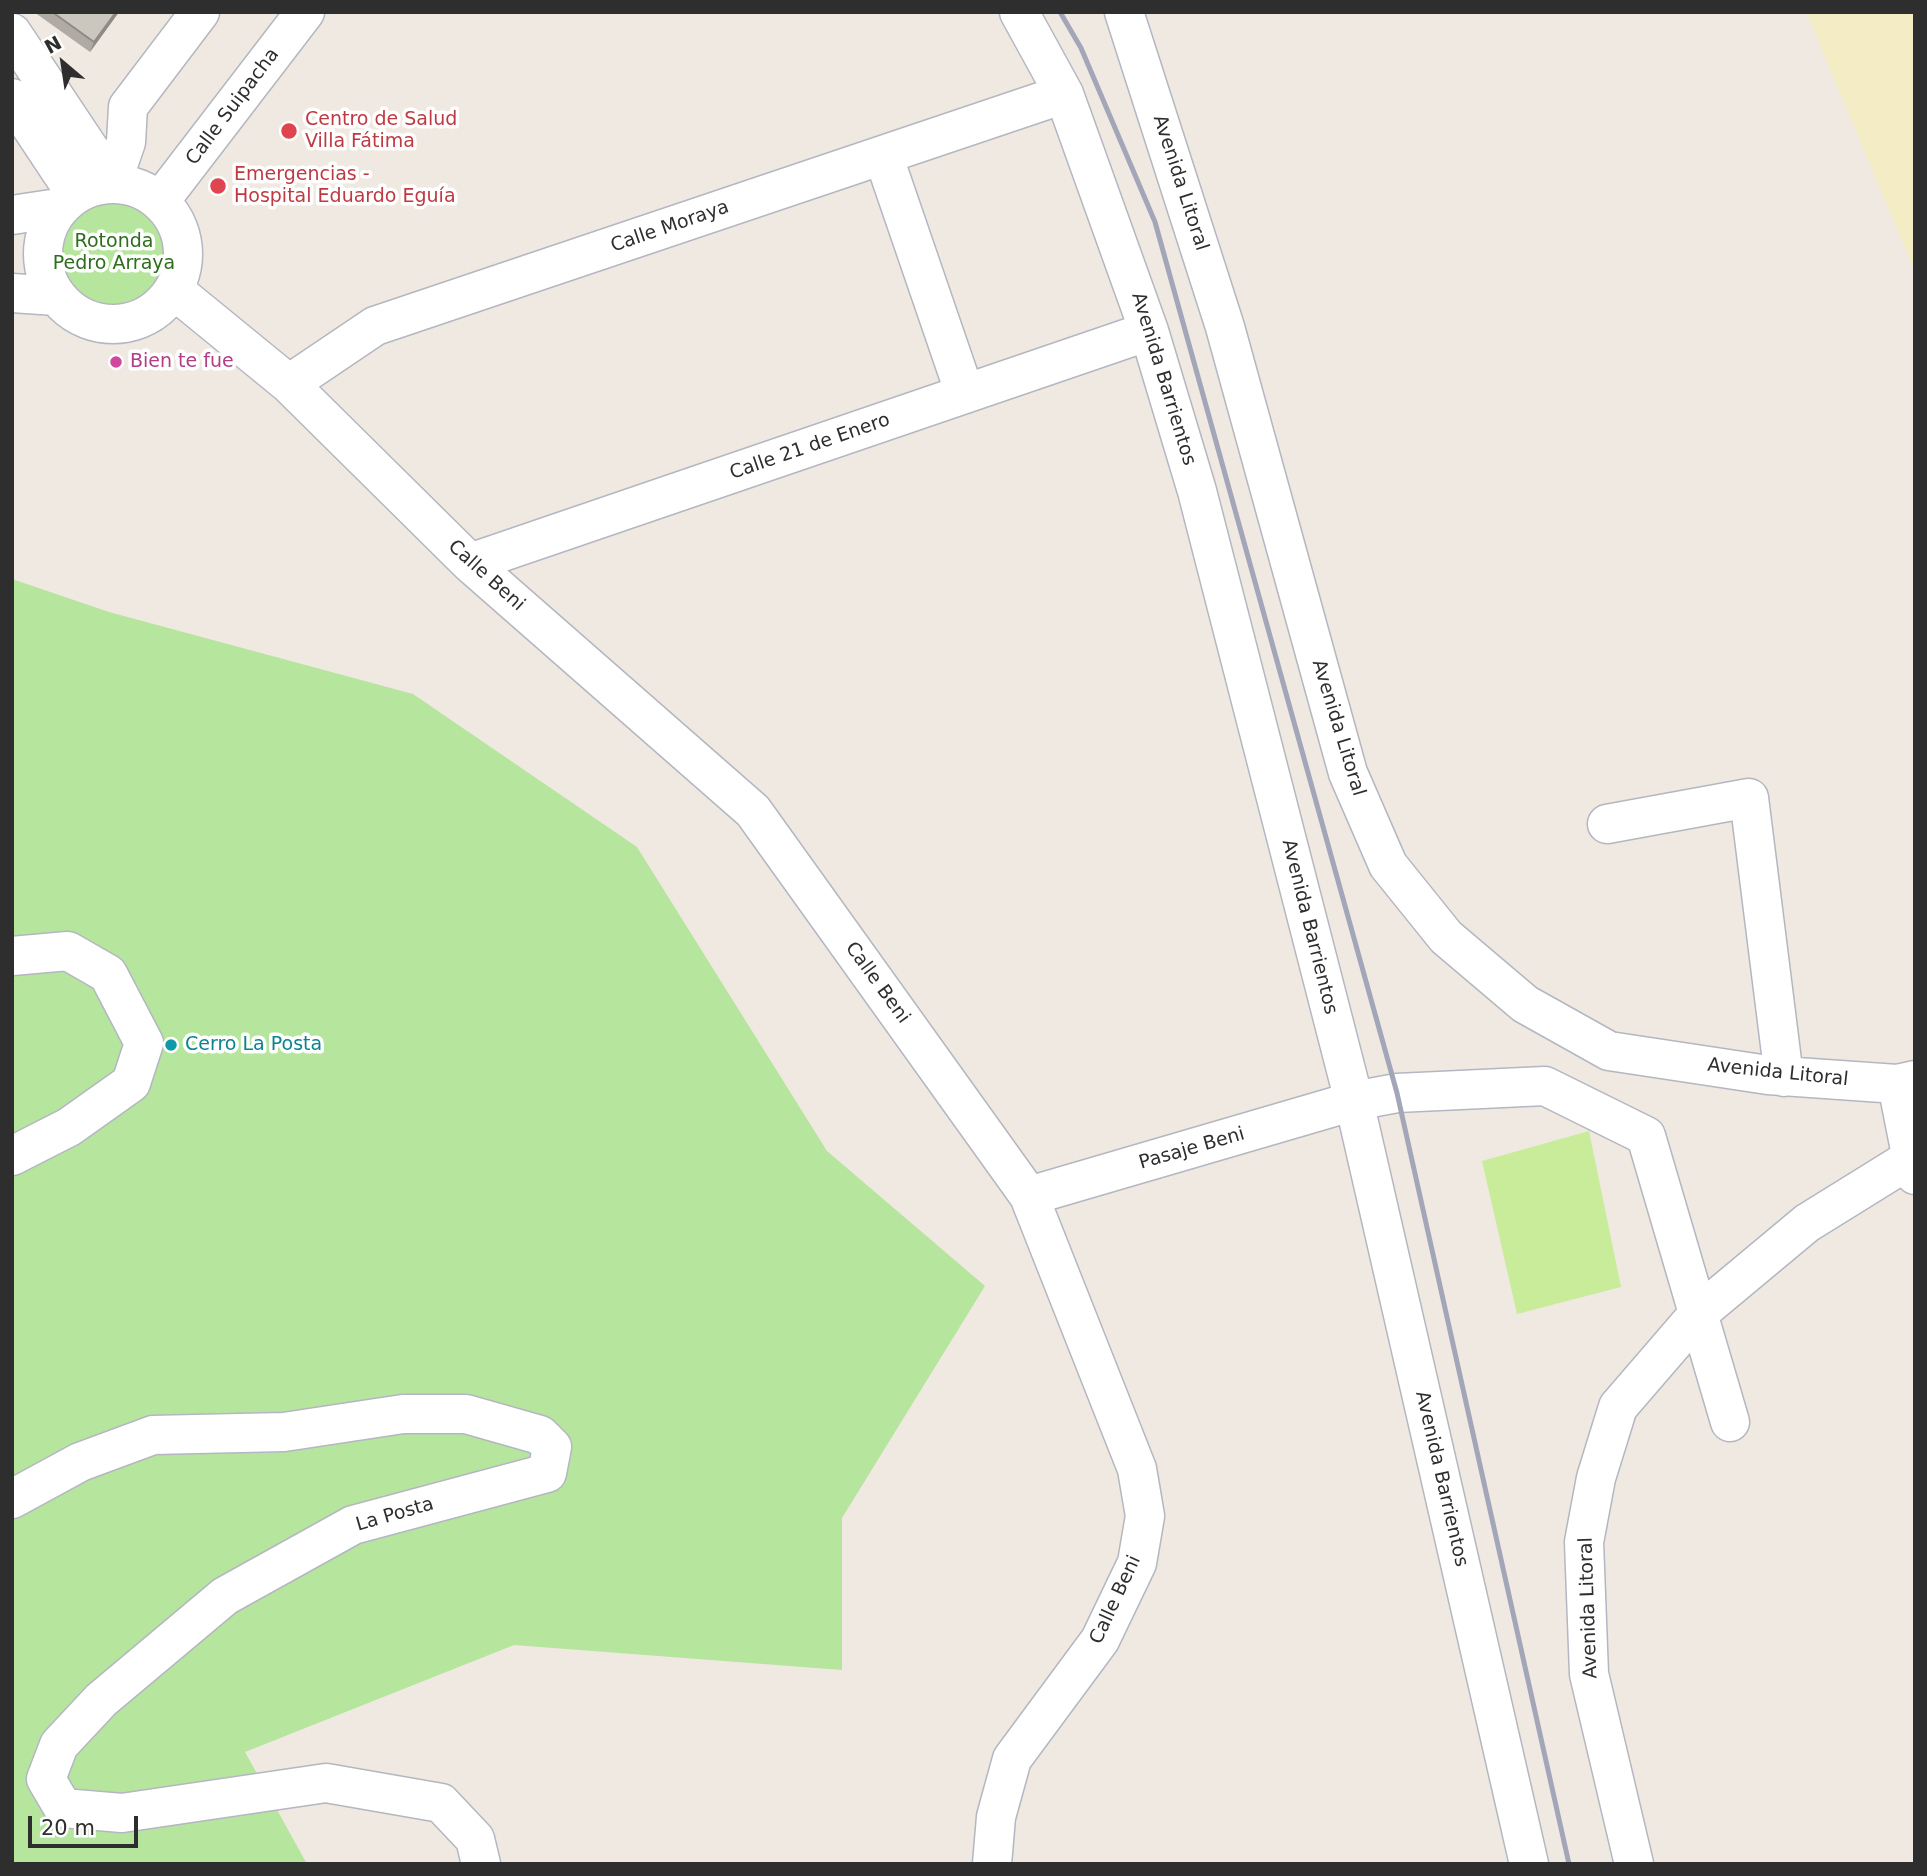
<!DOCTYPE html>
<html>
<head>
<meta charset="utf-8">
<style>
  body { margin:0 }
  #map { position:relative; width:1927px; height:1876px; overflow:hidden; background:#efe9e1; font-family:"DejaVu Sans",sans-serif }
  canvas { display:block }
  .frame { position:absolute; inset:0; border:14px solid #2e2e2e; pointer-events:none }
  .north { position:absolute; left:28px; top:28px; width:70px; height:70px; -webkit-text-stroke:5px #fff; paint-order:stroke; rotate:331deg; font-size:19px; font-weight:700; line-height:28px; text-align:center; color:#2e2e2e }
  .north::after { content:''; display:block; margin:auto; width:24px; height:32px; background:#2e2e2e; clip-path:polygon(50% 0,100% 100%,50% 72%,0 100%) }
  .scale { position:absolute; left:28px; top:1816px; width:110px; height:32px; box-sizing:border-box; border:4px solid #2e2e2e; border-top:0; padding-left:9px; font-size:21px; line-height:24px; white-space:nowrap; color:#2e2e2e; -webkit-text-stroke:5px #fff; paint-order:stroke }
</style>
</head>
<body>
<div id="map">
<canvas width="1927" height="1876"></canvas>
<div class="frame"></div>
<div class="north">N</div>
<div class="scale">20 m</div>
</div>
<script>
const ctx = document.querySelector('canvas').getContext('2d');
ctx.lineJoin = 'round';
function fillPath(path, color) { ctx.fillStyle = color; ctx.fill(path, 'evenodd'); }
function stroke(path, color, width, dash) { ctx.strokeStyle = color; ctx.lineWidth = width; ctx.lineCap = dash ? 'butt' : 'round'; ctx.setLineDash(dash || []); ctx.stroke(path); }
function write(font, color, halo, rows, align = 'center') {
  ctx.font = font + ' "DejaVu Sans",sans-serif'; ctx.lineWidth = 7; ctx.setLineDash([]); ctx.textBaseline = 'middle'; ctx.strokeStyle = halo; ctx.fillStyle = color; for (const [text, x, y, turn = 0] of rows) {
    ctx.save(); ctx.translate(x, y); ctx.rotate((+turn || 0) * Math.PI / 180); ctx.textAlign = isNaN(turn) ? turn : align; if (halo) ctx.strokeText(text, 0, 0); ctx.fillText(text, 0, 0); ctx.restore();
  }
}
fillPath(new Path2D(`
  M62 253a51 51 0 1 1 102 0a51 51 0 1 1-102 0Z
  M12 579 109 612 413 694 637 847 827 1151 985 1286 842 1518V1670L514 1645 245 1752 307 1864H12Z`), '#b6e59e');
fillPath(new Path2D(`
  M1806 12H1915V272Z`), '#f3ecc5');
fillPath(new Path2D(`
  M1589 1131 1621 1287 1517 1314 1482 1161Z`), '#c9ec9a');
const minor = new Path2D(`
  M1019 12 1064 94 1149 331 1197 491 1354 1101 1529 1864
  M1124 12 1225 327 1348 773 1388 865 1446 937 1525 1004 1609 1051 1768 1075 1897 1084 1915 1080
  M12 33 112 183
  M12 98 75 193
  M883 155 965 394
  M112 183 126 142 128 107 200 12
  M43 254a70 70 0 1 1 140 0a70 70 0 1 1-140 0Z
  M160 201 305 12
  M12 215 58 208
  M174 290 289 384 470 563 753 811 1029 1196 1137 1469 1145 1516 1137 1563 1100 1640 1012 1759 996 1817 992 1864
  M12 293 56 296
  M289 384 375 326 1064 94
  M470 563 1149 331
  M1607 824 1749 798 1784 1077
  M12 956 68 951 108 974 144 1043 131 1083 69 1127 12 1156
  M1897 1084 1915 1175
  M1029 1196 1354 1101 1397 1093 1545 1086 1646 1136 1730 1422
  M12 1499 80 1462 153 1435 284 1432 403 1414H466L540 1435 552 1447 547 1473 353 1525 225 1596 101 1700 59 1745 46 1779 63 1808 122 1813 326 1783 441 1803 475 1839 481 1864
  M1634 1864 1589 1674 1584 1542 1596 1478 1618 1407 1699 1313 1807 1223 1915 1156`);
stroke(minor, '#b4b7c1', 41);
stroke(minor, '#fff', 38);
stroke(new Path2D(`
  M1060 12 1081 48 1155 222 1397 1093 1569 1864`), '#a3a6b8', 5);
fillPath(new Path2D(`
  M34 12H119L90 52Z`), '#afaba4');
fillPath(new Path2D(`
  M116 12H119L90 52 94 42Z`), '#8e8b86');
const building = new Path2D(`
  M57 12H116L94 42 55 14Z`);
fillPath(building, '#cbc7bf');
stroke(building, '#8e8b86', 2);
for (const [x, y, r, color] of [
  [289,131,9,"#e0444e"],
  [218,186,9,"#e0444e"],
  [116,362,7,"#d1479c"],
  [171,1045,7,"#0f9aa8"]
]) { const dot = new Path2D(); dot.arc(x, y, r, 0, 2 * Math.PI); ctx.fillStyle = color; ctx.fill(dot); stroke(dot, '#fff', 2.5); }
write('19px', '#2e2e2e', '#fff', [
  ["Calle Suipacha",233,107,-53],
  ["Avenida Litoral",1180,183,72],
  ["Calle Moraya",670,227,-19],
  ["Avenida Barrientos",1163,379,73],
  ["Calle 21 de Enero",810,447,-19],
  ["Calle Beni",486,576,42],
  ["Avenida Litoral",1338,728,73],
  ["Avenida Barrientos",1309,927,76],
  ["Calle Beni",877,983,54],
  ["Avenida Litoral",1778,1073,6],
  ["Pasaje Beni",1192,1149,-16],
  ["Avenida Barrientos",1441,1479,77],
  ["La Posta",395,1515,-16],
  ["Calle Beni",1116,1600,-65],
  ["Avenida Litoral",1589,1608,-92]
]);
write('19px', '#be3a42', '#fff', [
  ["Centro de Salud",305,120],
  ["Villa Fátima",305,142],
  ["Emergencias -",234,175],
  ["Hospital Eduardo Eguía",234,197]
], 'left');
write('19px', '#2c6e1b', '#fff', [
  ["Rotonda",114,242],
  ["Pedro Arraya",114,264]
]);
write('19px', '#b23c85', '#fff', [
  ["Bien te fue",130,362]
], 'left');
write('19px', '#0d838f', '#fff', [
  ["Cerro La Posta",185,1045]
], 'left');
</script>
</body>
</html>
